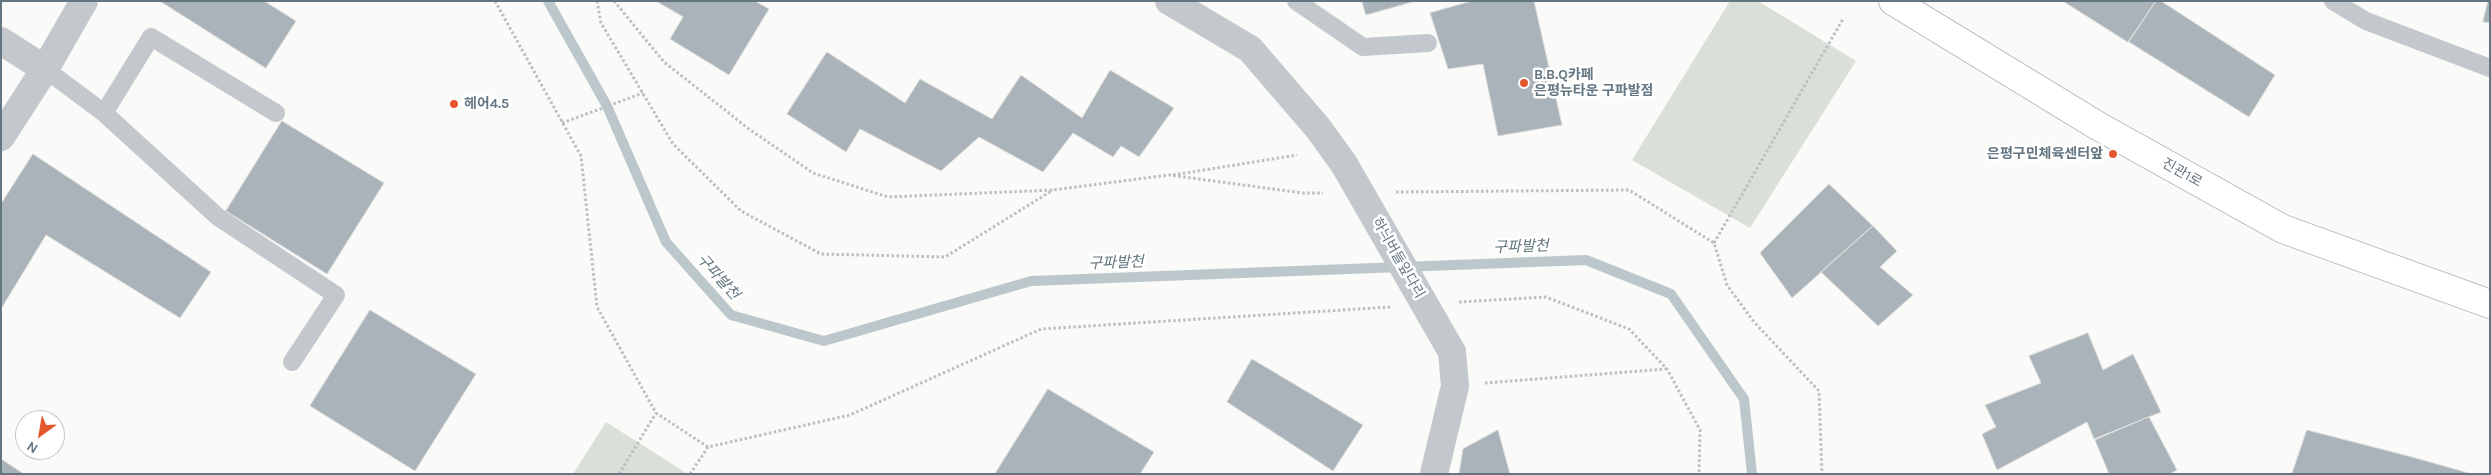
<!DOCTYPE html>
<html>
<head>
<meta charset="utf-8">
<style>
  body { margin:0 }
  #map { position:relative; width:2491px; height:475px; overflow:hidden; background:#fafaf8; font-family:Karla,sans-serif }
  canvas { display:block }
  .frame { position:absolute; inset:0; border:2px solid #657683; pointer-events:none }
  .north { position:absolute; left:15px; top:410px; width:50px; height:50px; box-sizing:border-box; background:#fff; border:1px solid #c1c8cd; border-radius:50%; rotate:212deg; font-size:14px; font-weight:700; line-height:20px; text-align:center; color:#657683 }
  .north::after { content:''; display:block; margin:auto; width:18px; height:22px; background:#e4572e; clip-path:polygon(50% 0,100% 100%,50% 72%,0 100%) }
</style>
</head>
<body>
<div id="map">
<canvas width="2491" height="475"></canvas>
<div class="frame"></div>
<div class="north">N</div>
</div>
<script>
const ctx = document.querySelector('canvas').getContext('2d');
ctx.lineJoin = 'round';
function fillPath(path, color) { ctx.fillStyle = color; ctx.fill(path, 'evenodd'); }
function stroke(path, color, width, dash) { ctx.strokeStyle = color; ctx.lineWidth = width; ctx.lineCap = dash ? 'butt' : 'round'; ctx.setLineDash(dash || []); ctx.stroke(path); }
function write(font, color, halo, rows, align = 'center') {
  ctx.font = font + ' Karla,"Noto Sans KR",sans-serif'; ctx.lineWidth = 5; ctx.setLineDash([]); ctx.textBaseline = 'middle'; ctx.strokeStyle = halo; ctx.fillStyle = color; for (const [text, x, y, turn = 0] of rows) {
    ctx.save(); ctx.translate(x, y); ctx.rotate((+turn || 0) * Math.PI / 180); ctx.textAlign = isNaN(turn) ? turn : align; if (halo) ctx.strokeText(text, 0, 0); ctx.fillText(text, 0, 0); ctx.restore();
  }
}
fillPath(new Path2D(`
  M1730 1H1758L1856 61 1750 228 1632 160Z
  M606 422 688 474H573Z`), '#dadfd7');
stroke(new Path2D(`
  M548 1 607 106 666 242 731 315 824 341 1031 281 1586 260 1671 294 1744 399 1752 474`), '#bbc7cb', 10);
const building = new Path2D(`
  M160 1H264L296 21 266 68Z
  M656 1H755L769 9 729 75 670 39 683 17Z
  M1362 1H1416L1366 15Z
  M1472 1H1534L1562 125 1498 136 1483 64 1448 69 1430 13Z
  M2063 1H2156L2128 42Z
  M2156 1H2161L2275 75 2249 117 2129 42Z
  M2488 1H2490V23L2483 22Z
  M827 52 905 103 920 79 992 119 1021 75 1082 118 1110 70 1174 108 1139 157 1121 146 1113 157 1073 133 1043 172 979 137 941 171 860 129 846 152 787 114Z
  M282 121 384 183 327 274 226 211Z
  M33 154 211 272 180 318 46 235 1 309V204Z
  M1829 184 1873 226 1792 298 1760 253Z
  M1873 226 1897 251 1880 267 1913 295 1878 326 1821 272Z
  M370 310 476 374 415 471 310 406Z
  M2088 333 2103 370 2133 354 2161 412 2094 439 2087 422 1997 470 1982 434 1996 427 1985 405 2041 383 2029 356Z
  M1252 359 1363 425 1333 471 1227 402Z
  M1048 389 1154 452 1140 474H995Z
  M2149 417 2177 470 2170 474H2109L2095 440Z
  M1498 430 1510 474H1459L1463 449Z
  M2307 430 2412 457 2472 474H2292Z
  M1 459 24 474H1Z`);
fillPath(building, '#aab3b9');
stroke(building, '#dcdcda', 1);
const secondary = new Path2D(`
  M1893 1 2098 126 2283 229 2490 304`);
stroke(secondary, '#b3babf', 30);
stroke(new Path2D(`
  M495 1 581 156 597 307 656 413 708 447 850 415 1041 329 1390 307
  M597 1 601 23 673 144 741 211 821 254 945 257 1053 190
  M614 1 664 62 749 129 813 173 888 197 1053 190 1169 175 1303 193H1323
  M562 123 643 93
  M1173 175 1297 155
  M1396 192 1629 190 1714 243 1727 285 1754 322 1819 391 1822 474
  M1714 243 1843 19
  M1459 302 1546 297 1629 329 1667 369 1700 430 1699 474
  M1485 383 1666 369
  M619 474 656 413
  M690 474 708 447`), '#bbbfc2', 3, [2.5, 2.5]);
stroke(new Path2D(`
  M1296 1 1363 47 1428 43
  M2333 1 2366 21 2490 68
  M45 69 104 113 218 217 336 295 292 362
  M104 113 151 37 276 113`), '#c3c8cc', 18);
stroke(new Path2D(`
  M1169 1 1250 49 1318 128 1344 164
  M1 41 45 69
  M1 137 45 69 84 1
  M1434 474 1455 386 1452 352`), '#c3c8cc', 28);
stroke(secondary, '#fff', 28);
stroke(new Path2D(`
  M1344 164 1452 352`), '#c3c8cc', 28);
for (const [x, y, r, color] of [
  [1524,83,5,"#e4572e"],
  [454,104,5,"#e4572e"],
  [2113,154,5,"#e4572e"]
]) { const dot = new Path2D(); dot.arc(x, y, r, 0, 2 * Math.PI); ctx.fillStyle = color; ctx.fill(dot); stroke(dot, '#fff', 2); }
write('bold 14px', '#657683', '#fff', [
  ["B.B.Q카페",1534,75],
  ["은평뉴타운 구파발점",1534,91],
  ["헤어4.5",464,104],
  ["은평구민체육센터앞",2103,154,"right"]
], 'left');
write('14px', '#657683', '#fff', [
  ["진관1로",2182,173,29],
  ["하늬버들잎다리",1398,258,60]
]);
write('italic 15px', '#60757c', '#fff', [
  ["구파발천",1521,247,-2],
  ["구파발천",1116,263,-2],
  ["구파발천",718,277,48]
]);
</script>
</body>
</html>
